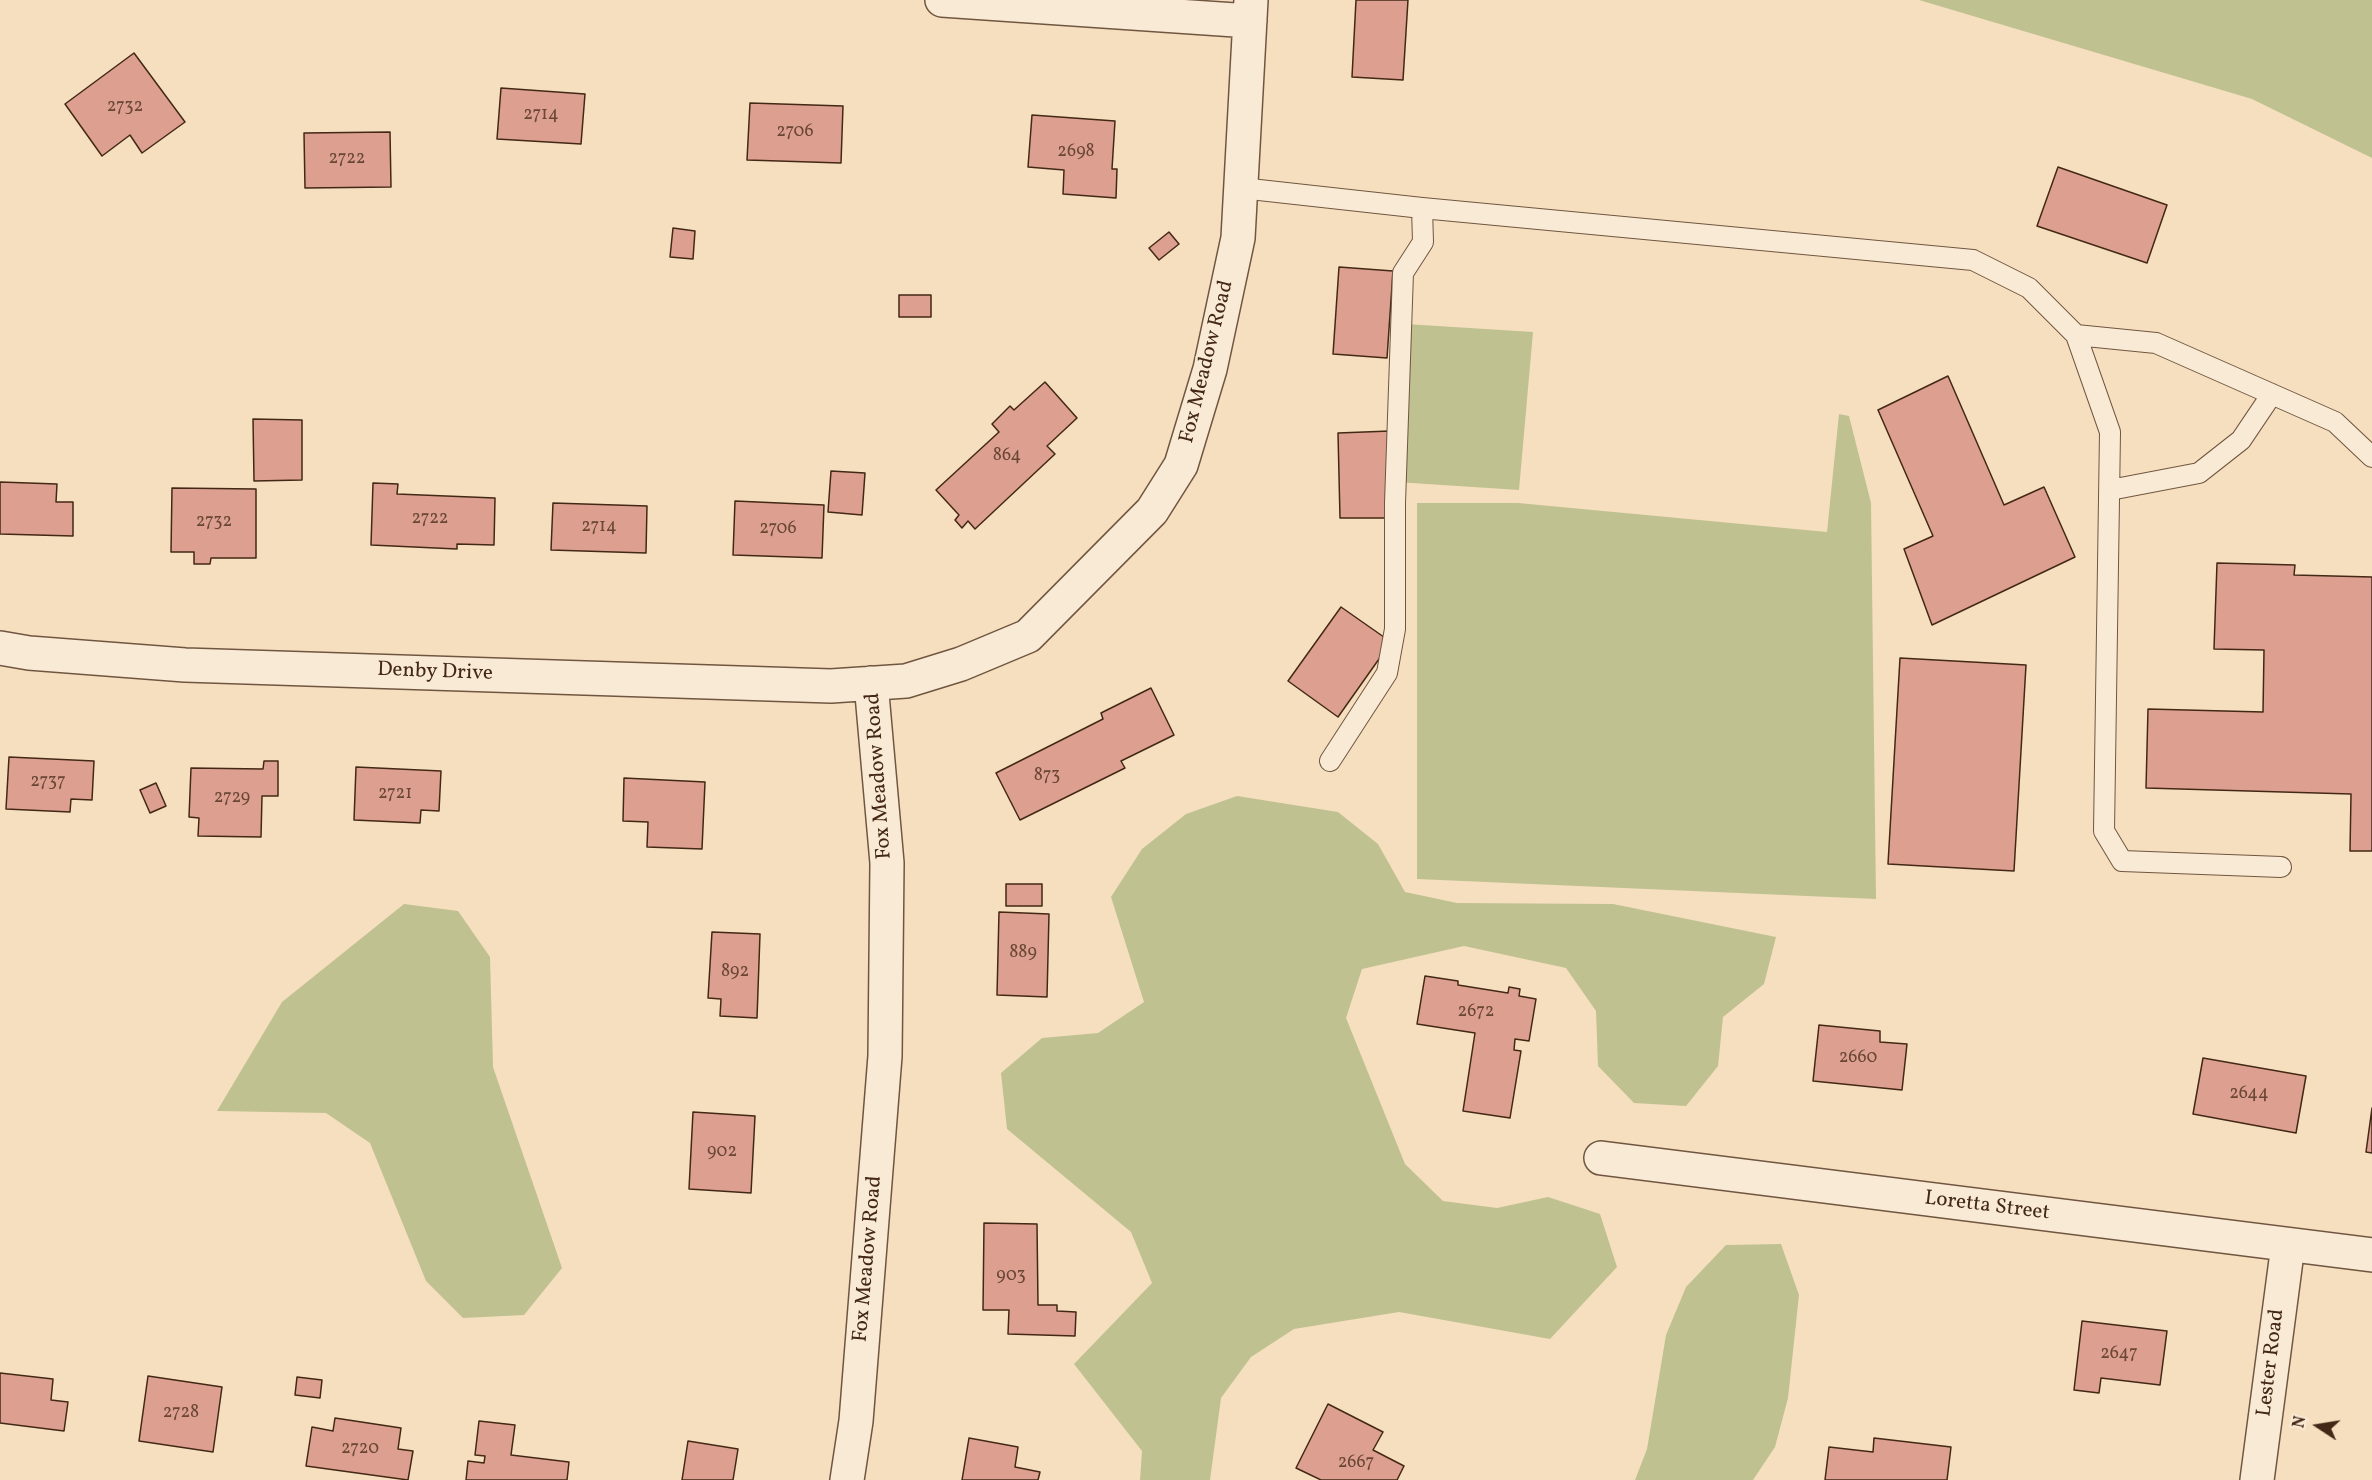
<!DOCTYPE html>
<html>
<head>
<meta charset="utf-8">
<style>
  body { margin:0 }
  #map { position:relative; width:2372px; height:1480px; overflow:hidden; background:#f6dfbf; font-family:Vollkorn,serif }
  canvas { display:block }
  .north { position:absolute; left:2288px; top:1396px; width:60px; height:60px; -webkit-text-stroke:4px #f9ead5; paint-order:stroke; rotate:282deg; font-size:16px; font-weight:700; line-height:24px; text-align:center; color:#432815 }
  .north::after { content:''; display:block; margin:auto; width:21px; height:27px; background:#432815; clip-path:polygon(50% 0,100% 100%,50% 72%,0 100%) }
</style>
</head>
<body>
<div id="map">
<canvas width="2372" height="1480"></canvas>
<div class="north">N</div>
</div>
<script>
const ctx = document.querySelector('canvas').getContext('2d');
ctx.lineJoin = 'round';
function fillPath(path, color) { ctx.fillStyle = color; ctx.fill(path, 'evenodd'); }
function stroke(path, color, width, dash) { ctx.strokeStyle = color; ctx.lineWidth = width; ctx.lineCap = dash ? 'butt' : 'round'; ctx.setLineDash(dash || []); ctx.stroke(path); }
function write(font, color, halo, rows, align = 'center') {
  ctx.font = font + ' Vollkorn,serif'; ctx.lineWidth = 4.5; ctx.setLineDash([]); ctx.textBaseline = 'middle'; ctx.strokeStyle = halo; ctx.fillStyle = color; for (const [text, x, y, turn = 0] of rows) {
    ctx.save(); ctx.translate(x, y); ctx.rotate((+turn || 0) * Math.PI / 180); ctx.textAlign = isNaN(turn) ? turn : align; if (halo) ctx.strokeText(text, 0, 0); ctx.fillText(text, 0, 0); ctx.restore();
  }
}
fillPath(new Path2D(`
  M1919 0H2372V158L2252 99Z
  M1406 324 1533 332 1519 490 1396 482Z
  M1839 414 1849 416 1871 503 1876 899 1417 879V503H1518L1827 532Z
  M1237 796 1338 812 1378 844 1405 892 1457 903 1613 904 1776 937 1764 984 1723 1017 1718 1066 1686 1106 1634 1103 1598 1066 1596 1011 1566 968 1464 946 1362 969 1346 1018 1405 1164 1443 1201 1497 1208 1548 1197 1600 1214 1617 1267 1550 1339 1399 1312 1294 1329 1251 1357 1221 1398 1210 1480H1140L1142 1451 1074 1364 1152 1283 1131 1232 1007 1129 1001 1073 1042 1038 1098 1033 1144 1002 1111 897 1142 849 1186 814Z
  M404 904 458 911 490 957 493 1067 562 1268 524 1315 463 1318 426 1281 370 1143 326 1113 217 1111 282 1002Z
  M1781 1244 1799 1295 1788 1398 1775 1447 1753 1480H1635L1647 1449 1666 1335 1686 1287 1726 1245Z`), '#c0c190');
const building = new Path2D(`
  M1356 0H1408L1403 80 1352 77Z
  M134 53 185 122 142 153 130 135 102 156 65 104Z
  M501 88 585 94 581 144 497 139Z
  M750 103 843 106 841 163 747 160Z
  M1032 115 1115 121 1112 169H1117L1116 198 1063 194 1064 170 1028 167Z
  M390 132 391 187 305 188 304 133Z
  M2058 167 2167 205 2147 263 2037 226Z
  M673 228 695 231 693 259 670 257Z
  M1169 232 1179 244 1159 260 1149 248Z
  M1339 267 1393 271 1387 358 1333 354Z
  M899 295H931V317H899Z
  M1948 376 2004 505 2044 487 2075 557 1932 625 1904 549 1933 536 1878 410Z
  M1045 382 1077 418 1047 446 1055 454 975 529 968 521 962 528 955 520 959 515 936 490 999 432 992 424 1010 406 1014 410Z
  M253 419 302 420V480L254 481Z
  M1390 431 1392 518H1340L1338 433Z
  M831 471 865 473 862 515 828 512Z
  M0 482 57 484 56 502H73V536L0 534Z
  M373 483 398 484 397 494 495 498 494 545 457 544V549L371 545Z
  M172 488 256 489V558H211L210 564H194V552H171Z
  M735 501 824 505 822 558 733 555Z
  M553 503 647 506 646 553 551 550Z
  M2217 563 2295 565 2294 575 2372 577V851H2350L2351 794 2146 788 2148 709 2263 712 2264 650 2214 649Z
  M1341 607 1391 642 1338 717 1288 681Z
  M1900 658 2026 665 2014 871 1888 864Z
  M1151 688 1174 735 1121 761 1125 768 1020 820 996 773 1103 719 1101 713Z
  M9 757 94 761 92 800 71 799 70 812 6 809Z
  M264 761H278V796H262L261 837 198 836 199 818 189 817 191 768 263 769Z
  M356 767 441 771 439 811 421 810 420 823 354 820Z
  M624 778 705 782 702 849 647 847 648 822 623 821Z
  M156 783 166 806 150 813 140 790Z
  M1006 884H1042V906H1006Z
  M999 912 1049 914 1047 997 997 995Z
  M712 932 760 934 757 1018 720 1016 721 999 708 998Z
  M1425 976 1458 981V985L1508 993 1509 987 1520 989 1519 996 1536 999 1529 1041 1515 1039 1514 1050 1521 1051 1510 1118 1463 1111 1475 1033 1417 1024Z
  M1819 1025 1880 1031V1042L1907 1044 1902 1090 1813 1081Z
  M2203 1058 2306 1076 2296 1133 2193 1114Z
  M2372 1108V1153L2366 1152Z
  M693 1112 755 1116 751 1193 689 1189Z
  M984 1223 1037 1224 1038 1305H1057V1311L1076 1312 1075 1336 1008 1334 1009 1310H983Z
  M2082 1321 2167 1331 2160 1385 2101 1378 2099 1393 2074 1390Z
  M0 1373 53 1379 51 1400 68 1402 64 1431 0 1423Z
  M148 1376 222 1387 213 1452 139 1441Z
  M297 1377 322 1380 320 1398 295 1395Z
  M1328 1404 1383 1432 1373 1450 1404 1466 1397 1480H1321L1296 1468Z
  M335 1418 401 1428 398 1449 413 1451 408 1480 306 1466 312 1427 333 1431Z
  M479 1421 515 1425 511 1455 569 1462 567 1480H466L468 1461 484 1463 485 1456 475 1455Z
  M969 1438 1018 1447 1015 1467 1040 1472 1038 1480H962Z
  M1874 1438 1951 1447 1947 1480H1825L1829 1447 1873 1452Z
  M688 1441 738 1449 733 1480H682Z`);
fillPath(building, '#dda090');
stroke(building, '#432815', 1.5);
const lane = new Path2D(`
  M1241 188 1422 208 1973 260 2029 288 2076 335 2110 432 2104 831 2122 861 2281 867
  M2076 335 2156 343 2335 422 2372 457
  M2110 490 2199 473 2241 440 2272 394
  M1330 761 1387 673 1395 629V503L1403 273 1423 242 1422 208`);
const street = new Path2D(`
  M942 0 1250 21
  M0 648 29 653 185 665 831 686 906 681 961 664 1028 636 1152 511 1181 465 1210 369 1238 238 1251 0
  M1601 1158 2372 1255
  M847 1480 856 1421 885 1056 887 863 871 683
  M2257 1480 2288 1245`);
stroke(lane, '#705640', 22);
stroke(street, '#705640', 36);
stroke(lane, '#f9ead5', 20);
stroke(street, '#f9ead5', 33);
write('18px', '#6a4634', null, [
  ["2732",125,108],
  ["2714",541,116],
  ["2706",795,133],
  ["2698",1076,153],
  ["2722",347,160],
  ["864",1007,457],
  ["2722",430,520],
  ["2732",214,523],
  ["2714",599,528],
  ["2706",778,530],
  ["873",1047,777],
  ["2737",48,783],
  ["2721",395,795],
  ["2729",232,799],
  ["889",1023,954],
  ["892",735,973],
  ["2672",1476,1013],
  ["2660",1858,1059],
  ["2644",2249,1095],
  ["902",722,1153],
  ["903",1011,1277],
  ["2647",2119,1355],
  ["2728",181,1414],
  ["2720",360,1450],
  ["2667",1356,1464]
]);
write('21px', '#432815', '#f9ead5', [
  ["Fox Meadow Road",1208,362,-76],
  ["Denby Drive",435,673,2],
  ["Fox Meadow Road",880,776,-94],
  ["Loretta Street",1987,1207,7],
  ["Fox Meadow Road",869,1259,-85],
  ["Lester Road",2272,1363,-83]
]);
</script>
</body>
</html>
